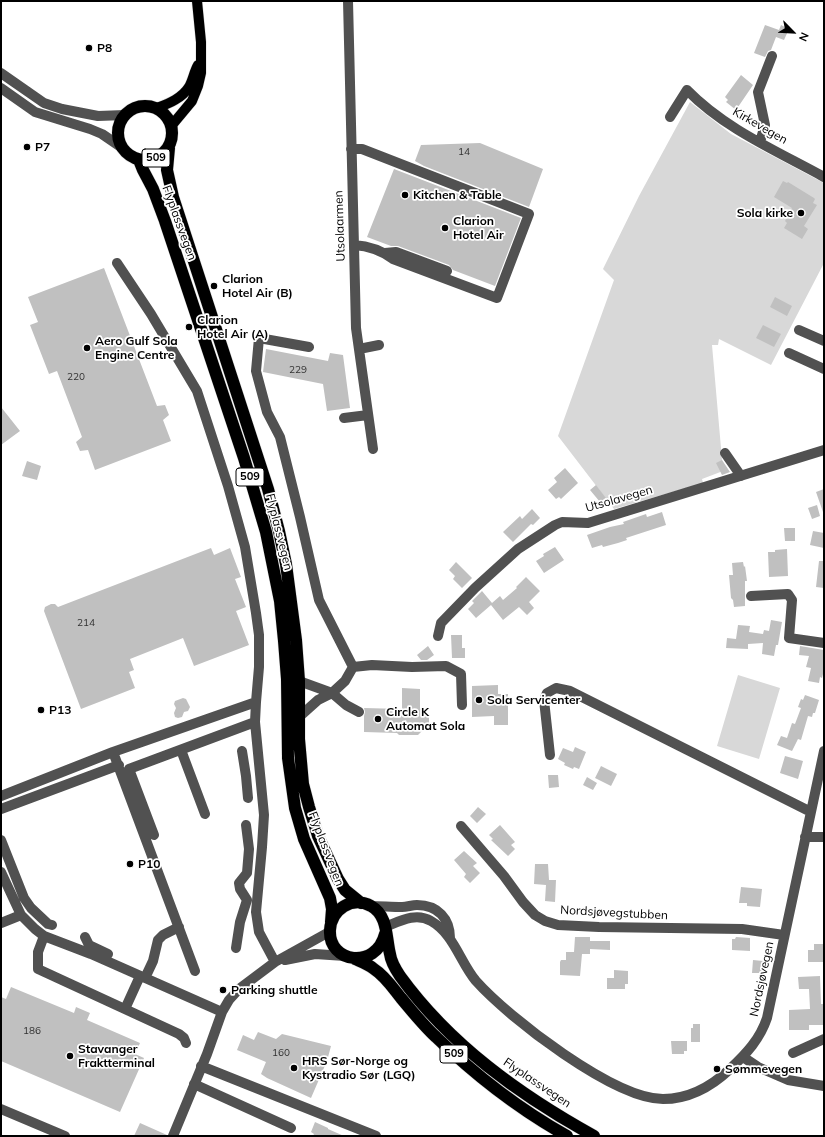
<!DOCTYPE html>
<html>
<head>
<meta charset="utf-8">
<style>
  body { margin:0 }
  #map { position:relative; width:825px; height:1137px; overflow:hidden; background:#fff; font-family:Mulish,sans-serif }
  canvas { display:block }
  .frame { position:absolute; inset:0; border:2px solid #000; pointer-events:none }
  .north { position:absolute; left:773px; top:12px; width:40px; height:40px; -webkit-text-stroke:3px #fff; paint-order:stroke; rotate:114deg; font-size:11px; font-weight:700; line-height:16px; text-align:center; color:#000 }
  .north::after { content:''; display:block; margin:auto; width:14px; height:18px; background:#000; clip-path:polygon(50% 0,100% 100%,50% 72%,0 100%) }
</style>
</head>
<body>
<div id="map">
<canvas width="825" height="1137"></canvas>
<div class="frame"></div>
<div class="north">N</div>
</div>
<script>
const ctx = document.querySelector('canvas').getContext('2d');
ctx.lineJoin = 'round';
function fillPath(path, color) { ctx.fillStyle = color; ctx.fill(path, 'evenodd'); }
function stroke(path, color, width, dash) { ctx.strokeStyle = color; ctx.lineWidth = width; ctx.lineCap = dash ? 'butt' : 'round'; ctx.setLineDash(dash || []); ctx.stroke(path); }
function write(font, color, halo, rows, align = 'center') {
  ctx.font = font + ' Mulish,sans-serif'; ctx.lineWidth = 3.5; ctx.setLineDash([]); ctx.textBaseline = 'middle'; ctx.strokeStyle = halo; ctx.fillStyle = color; for (const [text, x, y, turn = 0] of rows) {
    ctx.save(); ctx.translate(x, y); ctx.rotate((+turn || 0) * Math.PI / 180); ctx.textAlign = isNaN(turn) ? turn : align; if (halo) ctx.strokeText(text, 0, 0); ctx.fillText(text, 0, 0); ctx.restore();
  }
}
fillPath(new Path2D(`
  M690 102 731 134 824 183V263L771 365 719 339 718 345H712L723 471 702 479 703 483 614 509 558 436 614 280 603 269 639 196Z
  M738 675 780 688 759 759 717 746Z`), '#d8d8d8');
fillPath(new Path2D(`
  M765 25 779 30 781 25 789 29 784 40 776 37 771 50 768 51 765 57 754 53Z
  M741 75 753 85 736 110 726 102 728 100 725 97Z
  M480 143 543 169 529 207 424 166 415 161 421 145Z
  M394 169 521 218 495 286 453 270 449 265 398 246H391L367 237Z
  M783 181 787 183 788 182 814 198 815 199 813 203 817 205 804 226 808 229 802 239 784 228 787 223 785 221 792 208 774 197Z
  M104 268 157 406 165 405 169 415 163 420 171 441 95 470 88 450 80 451 76 442 82 437 57 371 49 374 30 325 38 322 28 297Z
  M775 297 792 306 787 316 770 307Z
  M763 325 781 334 774 347 756 338Z
  M266 349 328 361 330 353 343 355 350 408 327 411 323 384 263 372Z
  M1 407 20 431 1 445Z
  M722 460 730 472 722 475 716 463Z
  M27 461 41 466 37 480 22 476Z
  M565 468 578 483 561 499 559 497 556 499 548 490 557 482 554 478Z
  M596 485 606 498 600 502 590 490Z
  M824 489V512H823L816 492Z
  M817 505 820 516 812 519 808 508Z
  M532 509 540 518 533 525 531 524 513 542 503 532 520 516 522 519Z
  M662 512 666 525 626 538 627 540 618 543 603 547 602 545 592 548 587 535 610 527 624 524 623 522 646 514 647 517Z
  M784 528H795V541H785Z
  M813 531 824 533V548L810 545Z
  M555 547 564 560 544 573 536 561 544 556 543 554Z
  M211 548 214 555 230 548 241 577 235 579 246 607 236 611 249 645 194 666 183 638 130 659 134 670 129 672 135 688 81 709 44 611 45 607 51 604H55L58 607Z
  M787 549 788 576 769 577 768 552H775V550Z
  M819 561H824V588L816 587Z
  M456 562 472 578 462 588 453 579 455 576 449 570Z
  M743 562 744 567 745 566 747 581H745V606L734 607 733 600 731 598 729 575H733L732 563Z
  M526 577 540 591 529 602 534 608 527 615 519 607 503 620 491 605 476 618 468 609 474 603 472 601 482 591 492 603 500 596 503 600 517 588 516 587Z
  M771 620 782 622 778 645H776L774 656 762 654 763 643 748 644V649L726 648 727 638 736 639 738 625 750 626 749 632 763 634 764 630 769 631Z
  M451 635H462V648H465V658H452Z
  M428 646 434 655 427 660H421L417 655Z
  M800 646 824 650V674H823L822 678 820 677 819 683 808 681 811 668 806 667 809 656 799 655Z
  M498 685V694H508V725H494V716L472 717V686Z
  M402 688 420 689V708L425 714H429V724H422V731L418 735H399L397 733 364 732V716L365 712 364 708 402 709Z
  M805 695 819 700 815 713H813L812 717 808 716 801 740 798 739 792 751 777 745 781 736 787 738 792 723 795 724 801 708 798 707 801 699 803 700Z
  M183 698 186 699 190 707 188 711 184 712 182 717 178 718 175 717 174 713 176 708 174 704 175 701Z
  M575 747 586 752 579 769 574 767 573 769 564 765 565 763 558 759 563 748 573 752Z
  M785 756 803 761 798 779 780 773Z
  M601 766 617 774 611 786 595 778Z
  M548 775H558L559 787 549 788Z
  M587 777 597 783 593 790 583 785Z
  M478 807 486 814 477 823 470 816Z
  M500 825 515 842 511 845 515 849 508 856 491 840 493 839 489 835Z
  M464 851 477 863 473 866 480 873 470 883 464 877 466 874 454 860Z
  M535 864H548L549 880H556L555 902 545 901 546 885 534 884Z
  M741 887 762 889 760 907 747 906V903H739Z
  M575 937H590V941H610V950L590 949V954H582L580 976 560 975V962L561 960H566V952H574Z
  M736 937 750 938V951L732 950V939H735Z
  M814 944H824V962H808V950H814Z
  M753 960 763 961 762 973H752Z
  M614 970 628 971V984H625V989H607V978H614Z
  M820 976 821 1004H824V1025H809V1030H789V1010L810 1009 809 989H799L798 977Z
  M11 987 74 1013 76 1007 90 1013 87 1020 140 1043 135 1054 144 1058 120 1112 1 1061V997L6 999Z
  M693 1024H700V1042H691V1028H693Z
  M258 1032 276 1039 282 1034 331 1046 327 1061 311 1098 267 1078 261 1074 266 1062 237 1050 243 1035 254 1040Z
  M671 1041H687V1051H684V1054H672Z
  M315 1122 328 1128V1129L344 1136H313L314 1134 311 1132Z
  M140 1123 167 1135V1136H134Z`), '#c0c0c0');
const major = new Path2D(`
  M157 108C170 103 182 98 189 87 193 80 194 72 198 65
  M172 125 192 101 198 86 201 73V42L197 1`);
const highway = new Path2D(`
  M118 133a27 27 0 1 1 54 0a27 27 0 1 1-54 0Z
  M169 148 167 170 173 197 268 489 279 531 286 564 296 640 299 681V739L303 784 309 807 318 836 338 879 345 890 361 903
  M139 160 143 170 153 189 165 221 244 458 266 532 280 601 284 641 287 679 288 758 295 808 304 839 330 898 332 909 331 922
  M385 934C376 970 328 963 330 930 331 910 352 895 371 906 388 915 386 938 390 954 391 962 396 970 400 976 450 1045 520 1095 594 1136
  M355 959C362 962 368 964 374 969 385 976 393 988 401 998 412 1011 423 1025 436 1037 475 1075 519 1109 567 1136`);
stroke(major, '#dbdbdb', 11);
stroke(highway, '#dbdbdb', 13);
stroke(new Path2D(`
  M348 1 356 328 373 449
  M1 73 44 103 62 109 98 116 125 115
  M1 88 35 112 90 129 102 134 121 147
  M670 117 687 90C725 129 777 151 824 177
  M760 142 765 125 758 92 772 56
  M351 149H362L529 214 497 298 393 259C381 250 369 246 354 245
  M385 253 396 252 447 271
  M117 263 151 314 197 391 228 486 245 547 256 613 259 635V667L256 702 255 722 264 815 262 847 256 912 259 932 275 962
  M799 330 824 341
  M309 347 259 338 256 371 267 412 280 437 300 517 319 600 353 667
  M359 349 379 345
  M789 353 824 369
  M344 418 368 415
  M725 453 741 476
  M751 596 788 594 792 600 789 638 824 643
  M438 636 441 623 475 588 518 549 555 525 562 522 588 523 824 450
  M353 667 372 665 412 667 446 666 461 674 462 705
  M353 667 345 681 332 693 346 705 359 712
  M299 681 332 693 318 700 299 717
  M181 750 205 814
  M242 751 246 776 248 798
  M113 752 195 971
  M550 755 544 700 547 693 556 688 570 691 811 812
  M1 796 113 752 256 702
  M1 809 119 765
  M461 826 504 876 523 902 535 915 545 921 558 925 599 927 742 929 784 935
  M154 835 129 769 255 722
  M805 837H824
  M1 840 24 898 31 908 48 924 52 925
  M1 872 21 915 35 929 44 936 91 954 222 1012
  M370 906C381 906 391 907 402 907 407 907 412 905 417 905 438 905 450 919 450 938
  M1 923 21 915
  M385 927C400 921 416 912 431 921 454 934 460 962 476 981 509 1018 614 1099 663 1099 690 1099 712 1086 730 1069 747 1053 760 1039 767 1018L824 751
  M44 936 38 952V969L179 1034 184 1038 186 1043
  M85 937 89 945 108 954
  M236 948 240 922 247 900 240 889 239 883 247 873 249 849 246 825
  M285 960 315 954 345 956
  M145 978 153 961 158 940 163 935 179 927
  M125 1009 140 976
  M793 1053 824 1039
  M743 1057 758 1067 788 1080 824 1086
  M201 1066 376 1136
  M194 1084 291 1128
  M1 1109 65 1136
  M173 1136 207 1054 222 1012 229 1000 239 989 275 962 329 932`), '#515151', 10);
stroke(major, '#000', 10);
stroke(highway, '#000', 12);
for (const [x, y, r, color] of [
  [89,48,4,"#000"],
  [27,147,4,"#000"],
  [405,195,4,"#000"],
  [801,213,4,"#000"],
  [445,228,4,"#000"],
  [214,286,4,"#000"],
  [189,327,4,"#000"],
  [87,348,4,"#000"],
  [479,700,4,"#000"],
  [41,710,4,"#000"],
  [378,719,4,"#000"],
  [130,864,4,"#000"],
  [223,990,4,"#000"],
  [70,1056,4,"#000"],
  [294,1068,4,"#000"],
  [717,1069,4,"#000"]
]) { const dot = new Path2D(); dot.arc(x, y, r, 0, 2 * Math.PI); ctx.fillStyle = color; ctx.fill(dot); stroke(dot, '#fff', 1.5); }
write('10px', '#303030', null, [
  ["14",464,152],
  ["229",298,370],
  ["220",76,377],
  ["214",86,623],
  ["186",32,1031],
  ["160",281,1053]
]);
for (const [x, y, w] of [
  [156,158,28],
  [250,477,28],
  [454,1054,28]
]) { const box = new Path2D(); box.roundRect(x - w / 2, y - 9, w, 18, 3); ctx.fillStyle = '#fff'; ctx.fill(box); stroke(box, '#000', 1); }
write('bold 11px', '#000', null, [
  ["509",156,158],
  ["509",250,477],
  ["509",454,1054]
]);
write('bold 12px', '#000', '#fff', [
  ["P8",97,48],
  ["P7",35,147],
  ["Kitchen & Table",413,195],
  ["Sola kirke",793,213,"right"],
  ["Clarion",453,221],
  ["Hotel Air",453,235],
  ["Clarion",222,279],
  ["Hotel Air (B)",222,293],
  ["Clarion",197,320],
  ["Hotel Air (A)",197,334],
  ["Aero Gulf Sola",95,341],
  ["Engine Centre",95,355],
  ["Sola Servicenter",487,700],
  ["P13",49,710],
  ["Circle K",386,712],
  ["Automat Sola",386,726],
  ["P10",138,864],
  ["Parking shuttle",231,990],
  ["Stavanger",78,1049],
  ["Fraktterminal",78,1063],
  ["HRS Sør-Norge og",302,1061],
  ["Kystradio Sør (LGQ)",302,1075],
  ["Sømmevegen",725,1069]
], 'left');
write('12px', '#000', '#fff', [
  ["Kirkevegen",760,126,30],
  ["Flyplassvegen",179,223,70],
  ["Utsolaarmen",340,226,-92],
  ["Utsolavegen",619,499,-16],
  ["Flyplassvegen",279,532,76],
  ["Flyplassvegen",326,849,69],
  ["Nordsjøvegstubben",614,913,3],
  ["Nordsjøvegen",762,979,-78],
  ["Flyplassvegen",537,1083,34]
]);
</script>
</body>
</html>
